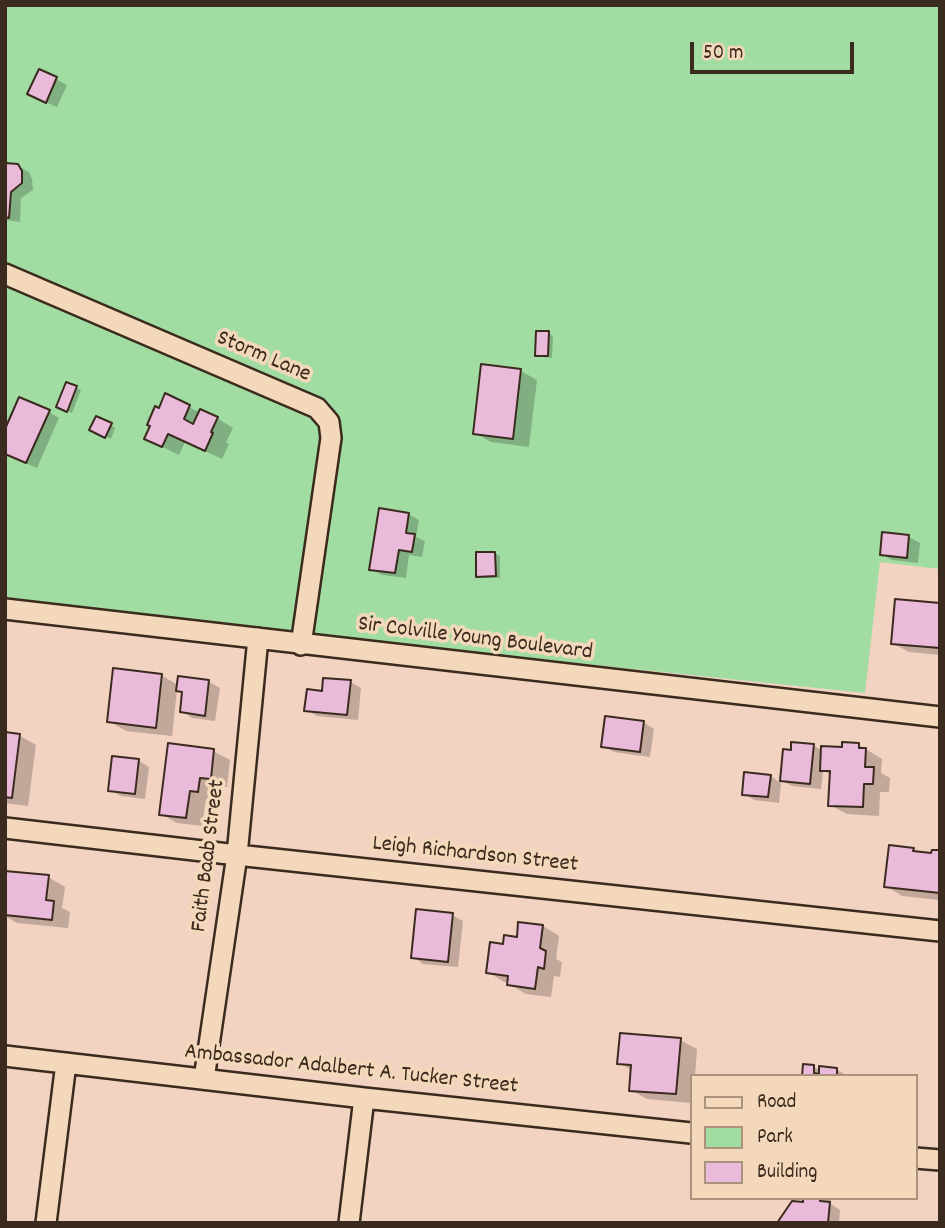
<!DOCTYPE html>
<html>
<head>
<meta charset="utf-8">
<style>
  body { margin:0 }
  #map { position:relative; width:945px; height:1228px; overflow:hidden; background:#f2d2c1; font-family:Dekko,sans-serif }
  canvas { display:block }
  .frame { position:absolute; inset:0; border:7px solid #3b2a1e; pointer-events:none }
  .legend { position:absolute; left:690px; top:1074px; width:228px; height:126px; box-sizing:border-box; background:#f4d8bb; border:2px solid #aa927c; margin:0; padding:9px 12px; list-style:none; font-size:21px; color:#3b2a1e }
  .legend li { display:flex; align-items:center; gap:14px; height:35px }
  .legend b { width:35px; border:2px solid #aa927c }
  .scale { position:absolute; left:690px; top:42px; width:164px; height:32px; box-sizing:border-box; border:4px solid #3b2a1e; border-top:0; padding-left:9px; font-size:21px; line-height:24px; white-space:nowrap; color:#3b2a1e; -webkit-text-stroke:5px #f4d8bb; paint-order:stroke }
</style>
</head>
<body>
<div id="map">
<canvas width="945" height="1228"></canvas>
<div class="frame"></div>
<ul class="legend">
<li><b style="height:9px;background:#f4d8bb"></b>Road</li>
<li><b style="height:19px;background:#a1dda3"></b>Park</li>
<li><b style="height:19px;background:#eabada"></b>Building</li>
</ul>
<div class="scale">50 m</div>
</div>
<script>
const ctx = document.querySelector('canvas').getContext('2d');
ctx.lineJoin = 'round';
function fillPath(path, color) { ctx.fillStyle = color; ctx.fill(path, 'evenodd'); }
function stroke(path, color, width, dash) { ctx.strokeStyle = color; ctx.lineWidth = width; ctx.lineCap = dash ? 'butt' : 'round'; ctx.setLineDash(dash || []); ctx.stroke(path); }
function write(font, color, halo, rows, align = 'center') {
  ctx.font = font + ' Dekko,sans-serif'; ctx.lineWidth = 7; ctx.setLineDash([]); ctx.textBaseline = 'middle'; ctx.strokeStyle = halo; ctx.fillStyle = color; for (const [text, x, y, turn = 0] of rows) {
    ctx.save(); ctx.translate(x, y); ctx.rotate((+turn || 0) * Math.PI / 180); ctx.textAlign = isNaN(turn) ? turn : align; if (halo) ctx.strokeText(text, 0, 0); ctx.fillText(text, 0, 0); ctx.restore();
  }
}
fillPath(new Path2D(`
  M5 5H940V569L880 562 865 693 5 604Z`), '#a1dda3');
fillPath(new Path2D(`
  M40 71 67 85 57 107 40 100Z
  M5 158 10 165 18 166 29 172 32 179 33 190 21 198 20 222 5 220Z
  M548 333 553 336 552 358 542 357 537 355Z
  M521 371 537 380 529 447 491 442 475 433Z
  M76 388 81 390 72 413 63 409Z
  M166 396 201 413 217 418 233 428 226 442 229 444 222 459 185 442 179 455 146 439Z
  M49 412 59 418 37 468 9 456Z
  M111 425 115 428 111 439 96 432Z
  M408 514 419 520 416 537 425 541 422 557 409 555 406 578 382 575 371 569Z
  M884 534 909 537 920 543 918 563 892 560 881 554Z
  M495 553 500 556V578H483L478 576Z
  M940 605V655L909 652 892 643Z
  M161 675 178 685 179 678 209 682 220 688 215 721 192 718 182 711 184 694 177 690 172 736 126 731 109 721Z
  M350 682 361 688 358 720 317 716 306 710 324 692Z
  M643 722 654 729 650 757 614 752 603 746Z
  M5 734 20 736 36 745 28 806 5 803Z
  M793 744 814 746 823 751 844 749 859 745 882 759 881 773 890 778 889 792H880L879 816 847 814 830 805 831 775 823 770 821 789 792 786 781 780 792 752Z
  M213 751 230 760 227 787 216 786 215 800 206 799 202 826 177 823 161 814Z
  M139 761 149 767 145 799 121 796 110 790Z
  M770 776 781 783 779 803 754 800 744 794Z
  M913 850 920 853 933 855 940 852V900L902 896 886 886Z
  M5 872 48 877 65 887 62 908 70 912 68 928 17 923 5 916Z
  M452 915 463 921 458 967 423 964 413 957Z
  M520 924 543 926 559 936 556 959 562 962 560 977 554 976 551 997 526 994 509 984V982H504L488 972 505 946 518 939Z
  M680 1040 697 1049 695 1076H691V1103L647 1099 631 1090 633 1071 619 1063Z
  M814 1067 821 1071 837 1070 848 1076H803Z
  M805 1198H831V1204L840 1210 839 1223H780L804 1203Z`), '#0003');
const building = new Path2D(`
  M39 69 57 77 46 103 27 94Z
  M5 163 18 164 22 171V183L11 192 9 218 5 217Z
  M536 331H549L548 356H535Z
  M481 364 521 369 513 439 473 434Z
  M66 382 77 386 67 412 56 407Z
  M165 393 190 405 184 419 193 424 200 409 218 417 211 432 213 433 205 451 168 434 162 447 144 439 150 426 147 425 155 406 159 408Z
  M19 397 50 410 26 463 5 454V429Z
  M96 416 112 423 105 438 89 430Z
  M379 508 409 513 406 533 415 534 412 552 399 550 395 573 369 570Z
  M882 532 909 535 907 558 880 555Z
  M476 552H495L496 576 476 577Z
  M895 599 940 603V648L891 644Z
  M113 668 162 674 156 728 107 722Z
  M178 676 209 680 205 716 180 712 182 692 176 691Z
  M323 678 351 680 347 715 304 711 307 689 322 691Z
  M605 716 644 721 640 752 601 747Z
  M5 732 20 734 12 798 5 797Z
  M791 742 814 744 810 784 780 781 783 749 791 750Z
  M842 742 859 743V748H866L865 767H874L873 784H864L863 807 828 806 830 771H820L821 746 842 747Z
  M168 743 214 749 211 779 200 778 198 792 190 791 186 818 159 815Z
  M112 756 139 759 135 794 108 791Z
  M744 772 771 775 768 797 742 795Z
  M889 845 914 848 913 851 931 853 932 850H940V893L884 887Z
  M5 871 49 875 46 900 54 901 52 920 5 915Z
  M416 909 453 913 448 962 411 958Z
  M518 922 543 925 540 948 546 951 544 969 538 967 535 989 507 985 508 976 486 973 490 942 503 944 504 935 517 937Z
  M620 1033 681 1038 676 1094 629 1091 631 1065 617 1064Z
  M803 1064 814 1065V1073L819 1074V1066L837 1068V1076H802Z
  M803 1198H820V1201L830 1202 828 1223H777L792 1201 803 1202Z`);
fillPath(building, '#eabada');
stroke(building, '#3b2a1e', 2);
const minor = new Path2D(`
  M5 274 317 408 329 422 331 438 301 645
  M5 609 940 717
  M5 828 237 855 940 931
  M5 1056 364 1098 691 1133
  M204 1079 237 855 258 638
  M915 1158 940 1160
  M46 1223 66 1063
  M349 1223 364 1098`);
stroke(minor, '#3b2a1e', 24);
stroke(minor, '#f4d8bb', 19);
write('23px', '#3b2a1e', '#f4d8bb', [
  ["Storm Lane",263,358,23],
  ["Sir Colville Young Boulevard",475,640,7],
  ["Faith Baab Street",210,856,-83],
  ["Leigh Richardson Street",475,856,6],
  ["Ambassador Adalbert A. Tucker Street",351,1071,6]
]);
</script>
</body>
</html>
